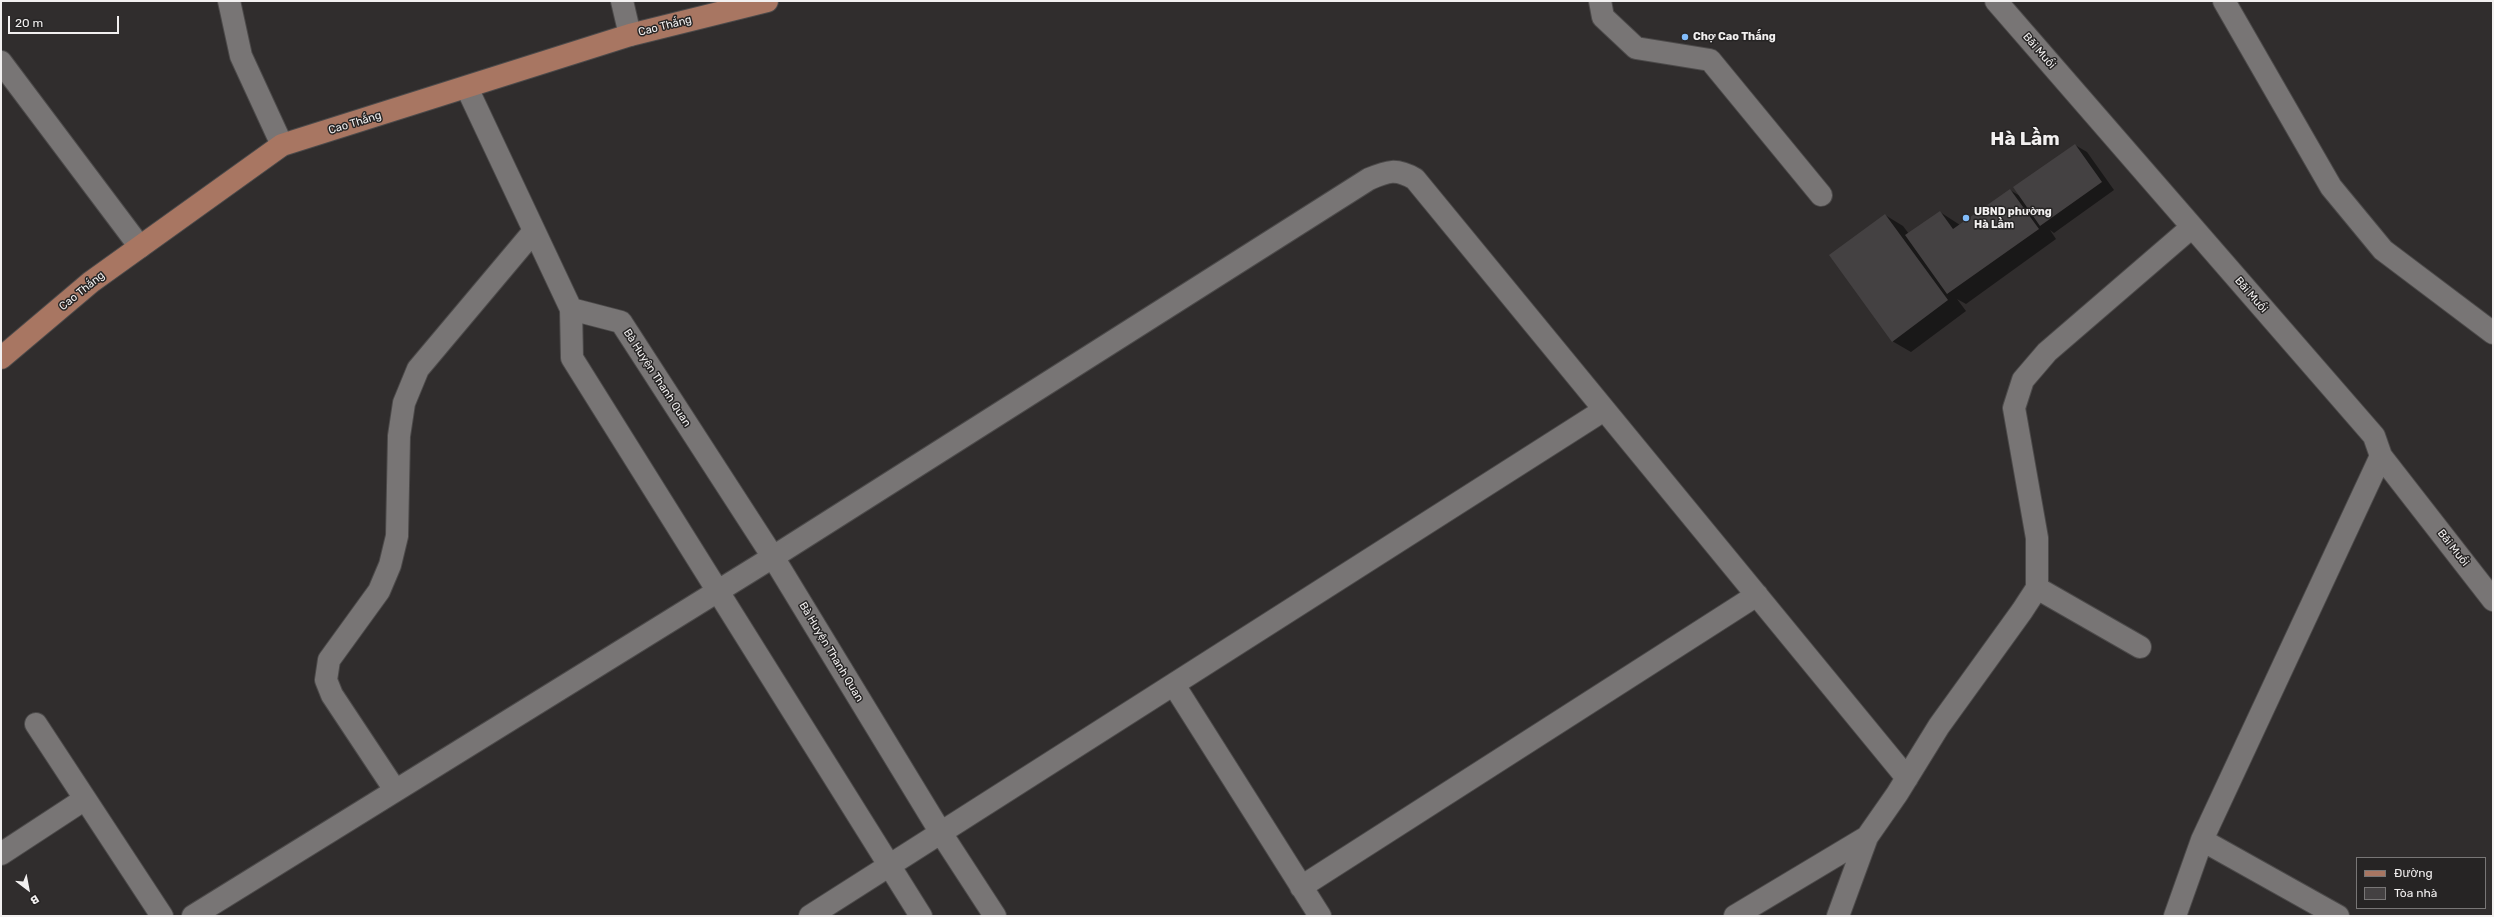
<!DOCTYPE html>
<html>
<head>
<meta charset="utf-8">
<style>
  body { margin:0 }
  #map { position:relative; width:2494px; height:917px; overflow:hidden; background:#302d2d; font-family:Rubik,sans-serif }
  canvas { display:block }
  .frame { position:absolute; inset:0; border:2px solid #f2f0f0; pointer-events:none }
  .legend { position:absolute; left:2356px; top:857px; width:130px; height:52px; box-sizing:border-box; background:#262424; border:1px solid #787676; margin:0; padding:5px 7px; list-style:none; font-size:12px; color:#f2f0f0 }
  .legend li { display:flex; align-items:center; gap:8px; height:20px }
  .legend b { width:20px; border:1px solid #787676 }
  .north { position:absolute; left:8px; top:869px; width:40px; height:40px; -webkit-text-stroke:3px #262424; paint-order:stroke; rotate:148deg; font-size:11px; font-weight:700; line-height:16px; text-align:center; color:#f2f0f0 }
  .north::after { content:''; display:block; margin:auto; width:14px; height:18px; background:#f2f0f0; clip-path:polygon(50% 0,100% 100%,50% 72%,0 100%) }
  .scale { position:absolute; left:8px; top:16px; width:111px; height:18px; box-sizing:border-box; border:2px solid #f2f0f0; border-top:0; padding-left:5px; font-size:12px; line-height:14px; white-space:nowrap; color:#f2f0f0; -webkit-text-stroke:3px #262424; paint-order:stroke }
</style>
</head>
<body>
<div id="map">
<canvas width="2494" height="917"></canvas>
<div class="frame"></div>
<ul class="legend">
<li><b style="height:5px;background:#a87662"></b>Đường</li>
<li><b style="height:11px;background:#444142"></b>Tòa nhà</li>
</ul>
<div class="north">B</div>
<div class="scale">20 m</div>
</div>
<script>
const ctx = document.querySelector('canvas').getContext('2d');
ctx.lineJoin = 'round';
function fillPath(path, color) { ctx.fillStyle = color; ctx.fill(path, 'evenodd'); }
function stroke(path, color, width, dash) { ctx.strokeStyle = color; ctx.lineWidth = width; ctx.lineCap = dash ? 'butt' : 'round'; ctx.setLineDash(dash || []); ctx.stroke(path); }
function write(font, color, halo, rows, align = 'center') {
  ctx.font = font + ' Rubik,sans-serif'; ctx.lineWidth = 3; ctx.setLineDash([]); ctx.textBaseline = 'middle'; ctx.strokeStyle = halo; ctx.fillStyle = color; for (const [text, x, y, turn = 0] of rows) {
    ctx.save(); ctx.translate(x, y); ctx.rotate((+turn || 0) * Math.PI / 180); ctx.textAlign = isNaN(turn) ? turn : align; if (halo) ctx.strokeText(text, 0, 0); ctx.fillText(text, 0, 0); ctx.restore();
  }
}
fillPath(new Path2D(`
  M2075 145 2087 152 2114 190 2054 233 2050 230 2056 239 1966 304 1957 299 1966 311 1911 352 1892 341 1885 215 1903 226 1909 234 1940 212 1960 225 2010 190 2020 196Z`), '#0007');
fillPath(new Path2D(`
  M2075 144 2102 182 2040 226 2013 187Z
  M2010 189 2039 229 1947 294 1905 235 1940 211 1953 229Z
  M1885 214 1948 300 1892 342 1829 255Z`), '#444142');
const minor = new Path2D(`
  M229 1 241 56 282 145
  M622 1 630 35
  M1600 1 1603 17 1636 48 1710 60 1821 195
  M1996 1 2374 436 2381 456 2493 600
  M2224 1 2331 187 2383 250 2493 333
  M1 62 140 247
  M467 88 571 309 572 358 921 916
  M571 309 621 322 773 557 941 833 995 916
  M2037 588 2140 647
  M1174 685 1320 916
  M36 724 162 916
  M395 790 332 695 326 680 329 660 379 591 390 565 397 536 399 436 404 403 418 369 534 231
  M2202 840 2338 916
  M1 854 85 799
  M1301 887 1757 595
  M193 916 773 557 1369 179C1388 171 1396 168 1415 179L1907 778
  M810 916 1604 410
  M1735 916 1867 837
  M1838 916 1867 837 1897 794 1939 726 2022 611 2037 588V538L2014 408 2023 380 2047 352 2192 227
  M2175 916 2202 840 2381 456`);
const major = new Path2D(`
  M1 358 91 282 282 145 630 35 767 1`);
stroke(minor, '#4c4a4a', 24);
stroke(major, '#4c4a4a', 24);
stroke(minor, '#787575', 22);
stroke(major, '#a87662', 22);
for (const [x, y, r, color] of [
  [1685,37,4,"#82bcfa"],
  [1966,218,4,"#82bcfa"]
]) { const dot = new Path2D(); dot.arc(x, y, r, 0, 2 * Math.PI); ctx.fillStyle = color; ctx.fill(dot); stroke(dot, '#262424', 1.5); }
write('11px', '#f2f0f0', '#262424', [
  ["Cao Thắng",665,26,-14],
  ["Bãi Muối",2039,51,49],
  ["Cao Thắng",355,123,-17],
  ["Cao Thắng",82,291,-39],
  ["Bãi Muối",2251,295,49],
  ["Bà Huyện Thanh Quan",657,378,57],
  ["Bãi Muối",2453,548,52],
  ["Bà Huyện Thanh Quan",831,652,59]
]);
write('bold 11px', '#f2f0f0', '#262424', [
  ["Chợ Cao Thắng",1693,37],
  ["UBND phường",1974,212],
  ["Hà Lầm",1974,225]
], 'left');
write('bold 19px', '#f2f0f0', '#262424', [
  ["Hà Lầm",2025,140]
]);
</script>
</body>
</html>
